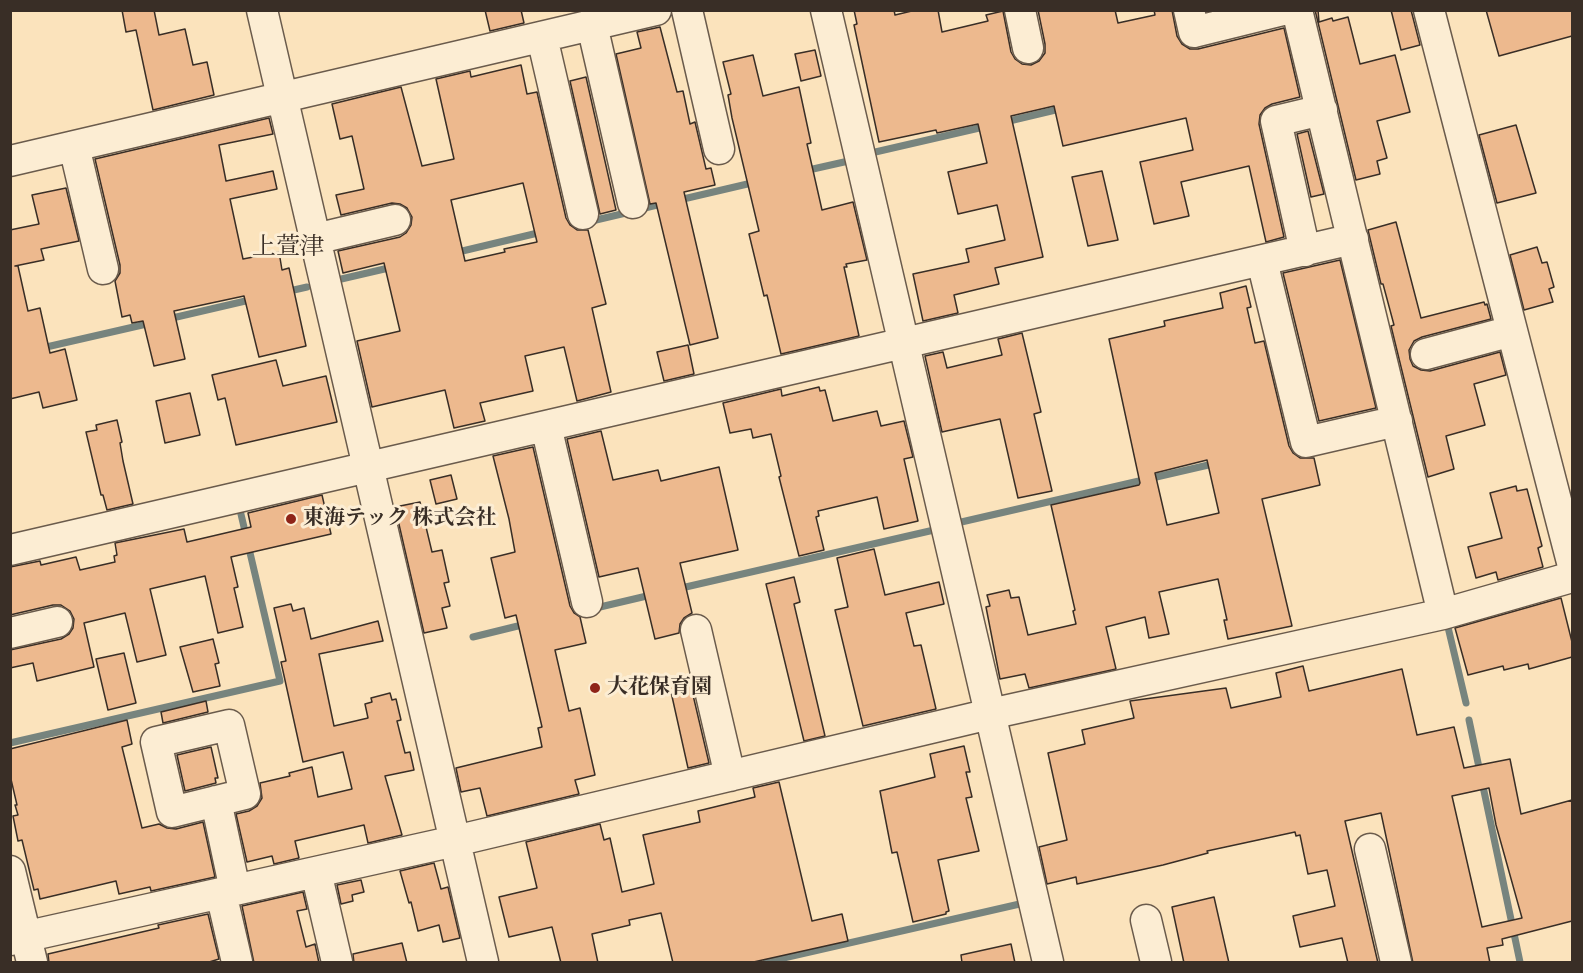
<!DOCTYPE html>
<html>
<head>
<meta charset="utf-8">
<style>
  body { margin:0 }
  #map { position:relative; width:1583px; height:973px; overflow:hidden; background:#fbe3bc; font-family:"IM FELL French Canon",serif }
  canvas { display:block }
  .frame { position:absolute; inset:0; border:12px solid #392e26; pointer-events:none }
</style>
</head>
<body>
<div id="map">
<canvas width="1583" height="973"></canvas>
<div class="frame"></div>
</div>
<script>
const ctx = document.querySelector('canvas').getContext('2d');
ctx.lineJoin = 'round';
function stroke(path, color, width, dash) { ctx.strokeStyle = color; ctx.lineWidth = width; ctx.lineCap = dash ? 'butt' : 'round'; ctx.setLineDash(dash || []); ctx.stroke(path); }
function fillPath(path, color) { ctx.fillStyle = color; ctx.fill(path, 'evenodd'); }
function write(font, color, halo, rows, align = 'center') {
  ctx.font = font + ' "IM FELL French Canon","Noto Serif JP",serif'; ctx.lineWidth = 6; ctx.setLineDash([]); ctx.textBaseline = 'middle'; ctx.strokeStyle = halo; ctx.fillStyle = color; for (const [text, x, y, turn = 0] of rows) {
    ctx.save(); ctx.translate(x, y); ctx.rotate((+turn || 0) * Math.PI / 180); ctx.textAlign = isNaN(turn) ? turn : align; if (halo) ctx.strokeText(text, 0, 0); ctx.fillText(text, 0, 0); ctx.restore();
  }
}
stroke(new Path2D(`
  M1005 122 1064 108
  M871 153 988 126
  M804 171 853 160
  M679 200 756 182
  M641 209 665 203
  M562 228 630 212
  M454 253 542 232
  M337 280 393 267
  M285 292 307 287
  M168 319 254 299
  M42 348 151 323
  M957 523 1217 463
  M677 589 934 530
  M566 615 651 595
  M1447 623 1466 703
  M473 637 526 624
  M1469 720 1520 962
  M10 743 280 681 240 510
  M766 962 1024 903`), '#77847e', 7);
const building = new Path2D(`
  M122 10H154L159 35 185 29 193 65 207 62 214 95 153 110 136 30 126 32Z
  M485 10H521L524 23 490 31Z
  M854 10H894L895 15 916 10H938L942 32 988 21 986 15 1003 11 1011 52 1015 59 1022 64 1031 65 1039 61 1045 53V44L1038 10H1115L1118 23 1155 15 1154 10H1172L1177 36 1182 44 1190 49H1198L1284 28 1300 97 1272 104 1265 108 1260 115 1259 124 1284 237 1266 242 1249 166 1181 182 1189 216 1154 224 1140 162 1193 150 1186 118 1063 146 1054 106 1011 116 1043 257 995 268 999 284 954 295 958 313 923 321 913 274 969 262 966 249 1005 240 997 205 958 214 948 172 987 163 978 124 937 133 936 130 879 142 854 25 857 24Z
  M1315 10H1318L1319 22 1332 18 1333 21 1348 17 1360 64 1395 55 1410 112 1377 121 1387 158 1377 161 1380 174 1356 180Z
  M1391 10H1411L1420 45 1401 50Z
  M1486 10H1572V36L1499 56Z
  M660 27 677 92 683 91 690 124 695 122 706 169 711 168 715 185 684 192 718 338 690 345 656 203 650 204 616 54 641 48 637 32Z
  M815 50 821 76 801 81 795 54Z
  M753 55 763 96 799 87 811 143 807 144 822 210 853 202 867 260 846 264 847 267H844L859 336 781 354 767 295 764 296 749 234 759 231 732 118 728 95 731 94 723 62Z
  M521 65 527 94 537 92 566 218 570 225 577 230H588L606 304 592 308 611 392 577 401 564 347 525 356 533 391 480 403 485 421 454 428 445 390 372 407 357 341 400 331 384 263 343 273 338 251 400 237 406 233 411 225 412 217 407 208 400 204 392 203 341 215 336 195 364 189 352 136 340 139 332 104 401 87 422 166 454 159 436 79 470 71 471 77ZM523 183 537 242 504 249 505 252 465 261 451 200Z
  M586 77 616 210 600 214 570 81Z
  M269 118 273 134 219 145 226 181 273 171 277 189 230 199 243 259 279 252 282 270 289 268 306 346 259 357 244 296 174 311 185 359 154 366 143 321 132 323 130 315 122 317 115 281 120 273V265L95 159Z
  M1516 125 1536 193 1497 203 1479 135Z
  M1308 131 1324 194 1311 197 1297 134Z
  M1102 171 1118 240 1088 246 1072 177Z
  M66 188 79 241 41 249 44 260 15 266H18L28 311 40 308 50 353 65 349 77 400 43 408 39 392 10 399V230L39 224 32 195Z
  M1396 222 1421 318 1484 302 1485 305 1487 304 1491 319 1422 337 1414 341 1409 350 1410 359 1413 366 1421 370 1430 371 1500 352 1506 375 1474 384 1485 425 1446 436 1454 469 1428 477 1391 326 1394 325 1383 284H1381L1368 230Z
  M1537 247 1542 263 1547 262 1554 287 1549 289 1553 302 1524 310 1510 255Z
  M1340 260 1376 408 1319 421 1283 273Z
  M1246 286 1251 307 1247 308 1255 343 1264 341 1289 446 1293 453 1300 458H1314L1320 485 1262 499 1292 626 1228 639 1224 620H1227L1218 579 1159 592 1169 634 1149 638 1145 617 1106 627 1116 669 1029 688 1025 674 1000 679 986 607 990 606 987 595 1009 590 1011 598 1019 597 1028 635 1076 624 1073 611 1075 610 1051 505 1139 485 1140 483 1109 339 1165 326 1164 321 1223 308 1220 293ZM1207 460 1219 513 1167 525 1155 473Z
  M1022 333 1041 412 1034 414 1052 491 1018 498 1000 419 942 432 925 356 943 352 947 368 1002 355 998 339Z
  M688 345 694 374 664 381 657 352Z
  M276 360 283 386 326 376 337 422 236 445 225 398 218 400 212 375Z
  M819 387 820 391 825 390 833 421 877 411 881 426 904 421 913 457 904 459 918 521 884 529 877 497 818 511 819 516 816 517 824 550 799 556 779 477 781 476 771 434 753 438 751 429 730 433 723 403 781 389 782 396Z
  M190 393 200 435 165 443 156 401Z
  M117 420 122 442 120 443 123 461 133 504 107 510 103 495H101L86 432 97 430 96 425Z
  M601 431 613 480 658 470 661 481 719 467 738 550 680 563 692 613 684 618 680 624 679 633 655 639 638 568 599 577 567 439Z
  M533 447 570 606 574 613 580 617 586 643 555 650 569 711 580 708 595 775 575 780 579 794 487 816 480 788 461 792 456 768 542 747 538 728 542 727 516 615 505 618 491 558 515 552 509 519 493 456Z
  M451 475 457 499 436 504 430 480Z
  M1516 486 1517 491 1527 489 1542 546 1538 548 1543 567 1498 580 1496 572 1476 578 1468 547 1502 538 1490 493Z
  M322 495 331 534 231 557 238 587 234 588 243 627 218 633 205 576 150 589 166 655 137 662 125 613 84 623 94 667 37 681 33 663 10 668V650L61 639 69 634 73 628 74 619 70 611 61 605H53L10 615V567L40 561 41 565 76 557 80 570 115 562 114 556 117 555 115 543 184 529 187 542 251 527 248 513Z
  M420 502 432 552 442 550 449 582 444 583 450 606 442 608 447 628 424 633 395 507Z
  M874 549 885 595 939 582 944 604 906 613 914 646 921 645 936 709 863 726 835 610 848 607 837 558Z
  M794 577 800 602 794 604 825 736 804 741 766 584Z
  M1561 598 1572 642V657L1529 669 1528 664 1504 670 1503 666 1468 675 1455 628Z
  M291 604 293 611 304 608 311 639 378 621 383 641 319 654 334 726 368 718 365 704 372 702 371 698 390 693 392 700 396 699 401 720 397 721 405 753 410 752 414 770 385 776 402 835 368 843 364 825 295 841 299 858 274 864 272 856 247 862 236 814 249 811 257 806 262 798 260 783 290 776 289 773 312 767 318 797 352 789 343 752 303 762 281 662 286 661 274 608Z
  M213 639 219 663 215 664 220 686 193 692 180 647Z
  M124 653 136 703 108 710 96 659Z
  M1303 666 1309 691 1402 669 1417 735 1454 727 1464 768 1510 759 1521 814 1572 800V921L1502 939 1503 945 1487 948 1490 963H1413L1381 813 1345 821 1378 963H1348L1342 938 1300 947 1293 916 1335 906 1327 870 1308 874 1300 835 1296 836 1295 832 1207 851 1208 853 1163 865 1077 884 1076 877 1047 884 1039 847 1067 840 1048 753 1085 744 1082 730 1134 718 1130 701 1226 688 1231 708 1281 697 1276 673ZM1489 788 1496 825 1522 918 1482 927 1452 796Z
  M689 678 709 763 688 768 669 683Z
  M206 701 208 712 163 723 161 712Z
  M127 720 132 744 122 747 142 828 159 824 167 828 176 829 203 822 215 877 151 891 150 887 119 894 116 881 40 899 38 889 34 890 22 840 18 841 13 816 18 815 15 805H17L10 775V749Z
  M964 746 970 772H966L972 797 966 798 979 851 938 860 949 911 946 912V914L913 922 897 852 892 853 880 791 935 777 930 754Z
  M211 747 218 778H215L216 783 185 791 177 755Z
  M779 782 812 921 842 914 848 941 749 963H673L661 913 629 920 630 925 592 934 598 963H561L552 927 509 937 499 897 537 888 526 842 600 824 604 840 610 838 622 892 654 884 643 835 700 822 698 811 755 797 753 788Z
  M434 863 441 889 448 887 460 938 443 942 439 925 418 931 411 902 409 903 400 871Z
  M361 880 364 892 352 895 353 901 341 904 337 885Z
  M303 892 307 909 297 911 306 947 315 944 319 963H254L242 906Z
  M1214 897 1229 963H1184L1172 907Z
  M208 914 219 959 206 963H49L48 954 159 928 158 925Z
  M402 943 407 963H354L353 954Z
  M1011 944 1015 963H962L961 955Z`);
fillPath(building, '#edb98e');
stroke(building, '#392e26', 1.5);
const minor = new Path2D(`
  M262 10 483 962
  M687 10 719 149
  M826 10 1048 962
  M1020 10 1028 48
  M1189 10 1194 32 1283 10
  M1297 10 1443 614
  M1429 10 1572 562
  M592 25 633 203
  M542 37 583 214
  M74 146 103 269
  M10 161 656 10
  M315 239 395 220
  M1305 251 1276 121 1322 110
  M1262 261 1306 442 1397 421
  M1426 354 1512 331
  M546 426 587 602
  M10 550 1353 239
  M696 630 730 776
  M10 633 57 622
  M229 725 245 794 172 812 156 742Z
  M216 801 235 890
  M1370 849 1396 962
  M10 871 32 962
  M316 872 337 962
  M221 893 237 962
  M1146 920 1156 962
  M10 940 455 841 990 714 1443 614 1572 577`);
stroke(minor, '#6a5b4c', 33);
stroke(minor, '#fcedd3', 30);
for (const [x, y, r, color] of [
  [291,519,6,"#8f2418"],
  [595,688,6,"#8f2418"]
]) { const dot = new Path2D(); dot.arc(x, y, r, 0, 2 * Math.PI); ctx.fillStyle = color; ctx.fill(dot); stroke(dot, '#fcedd3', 2); }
write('bold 21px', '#392e26', '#fcedd3', [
  ["東海テック 株式会社",303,519],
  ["大花保育園",607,688]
], 'left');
write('24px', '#392e26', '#fcedd3', [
  ["上萱津",288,248]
]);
</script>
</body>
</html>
